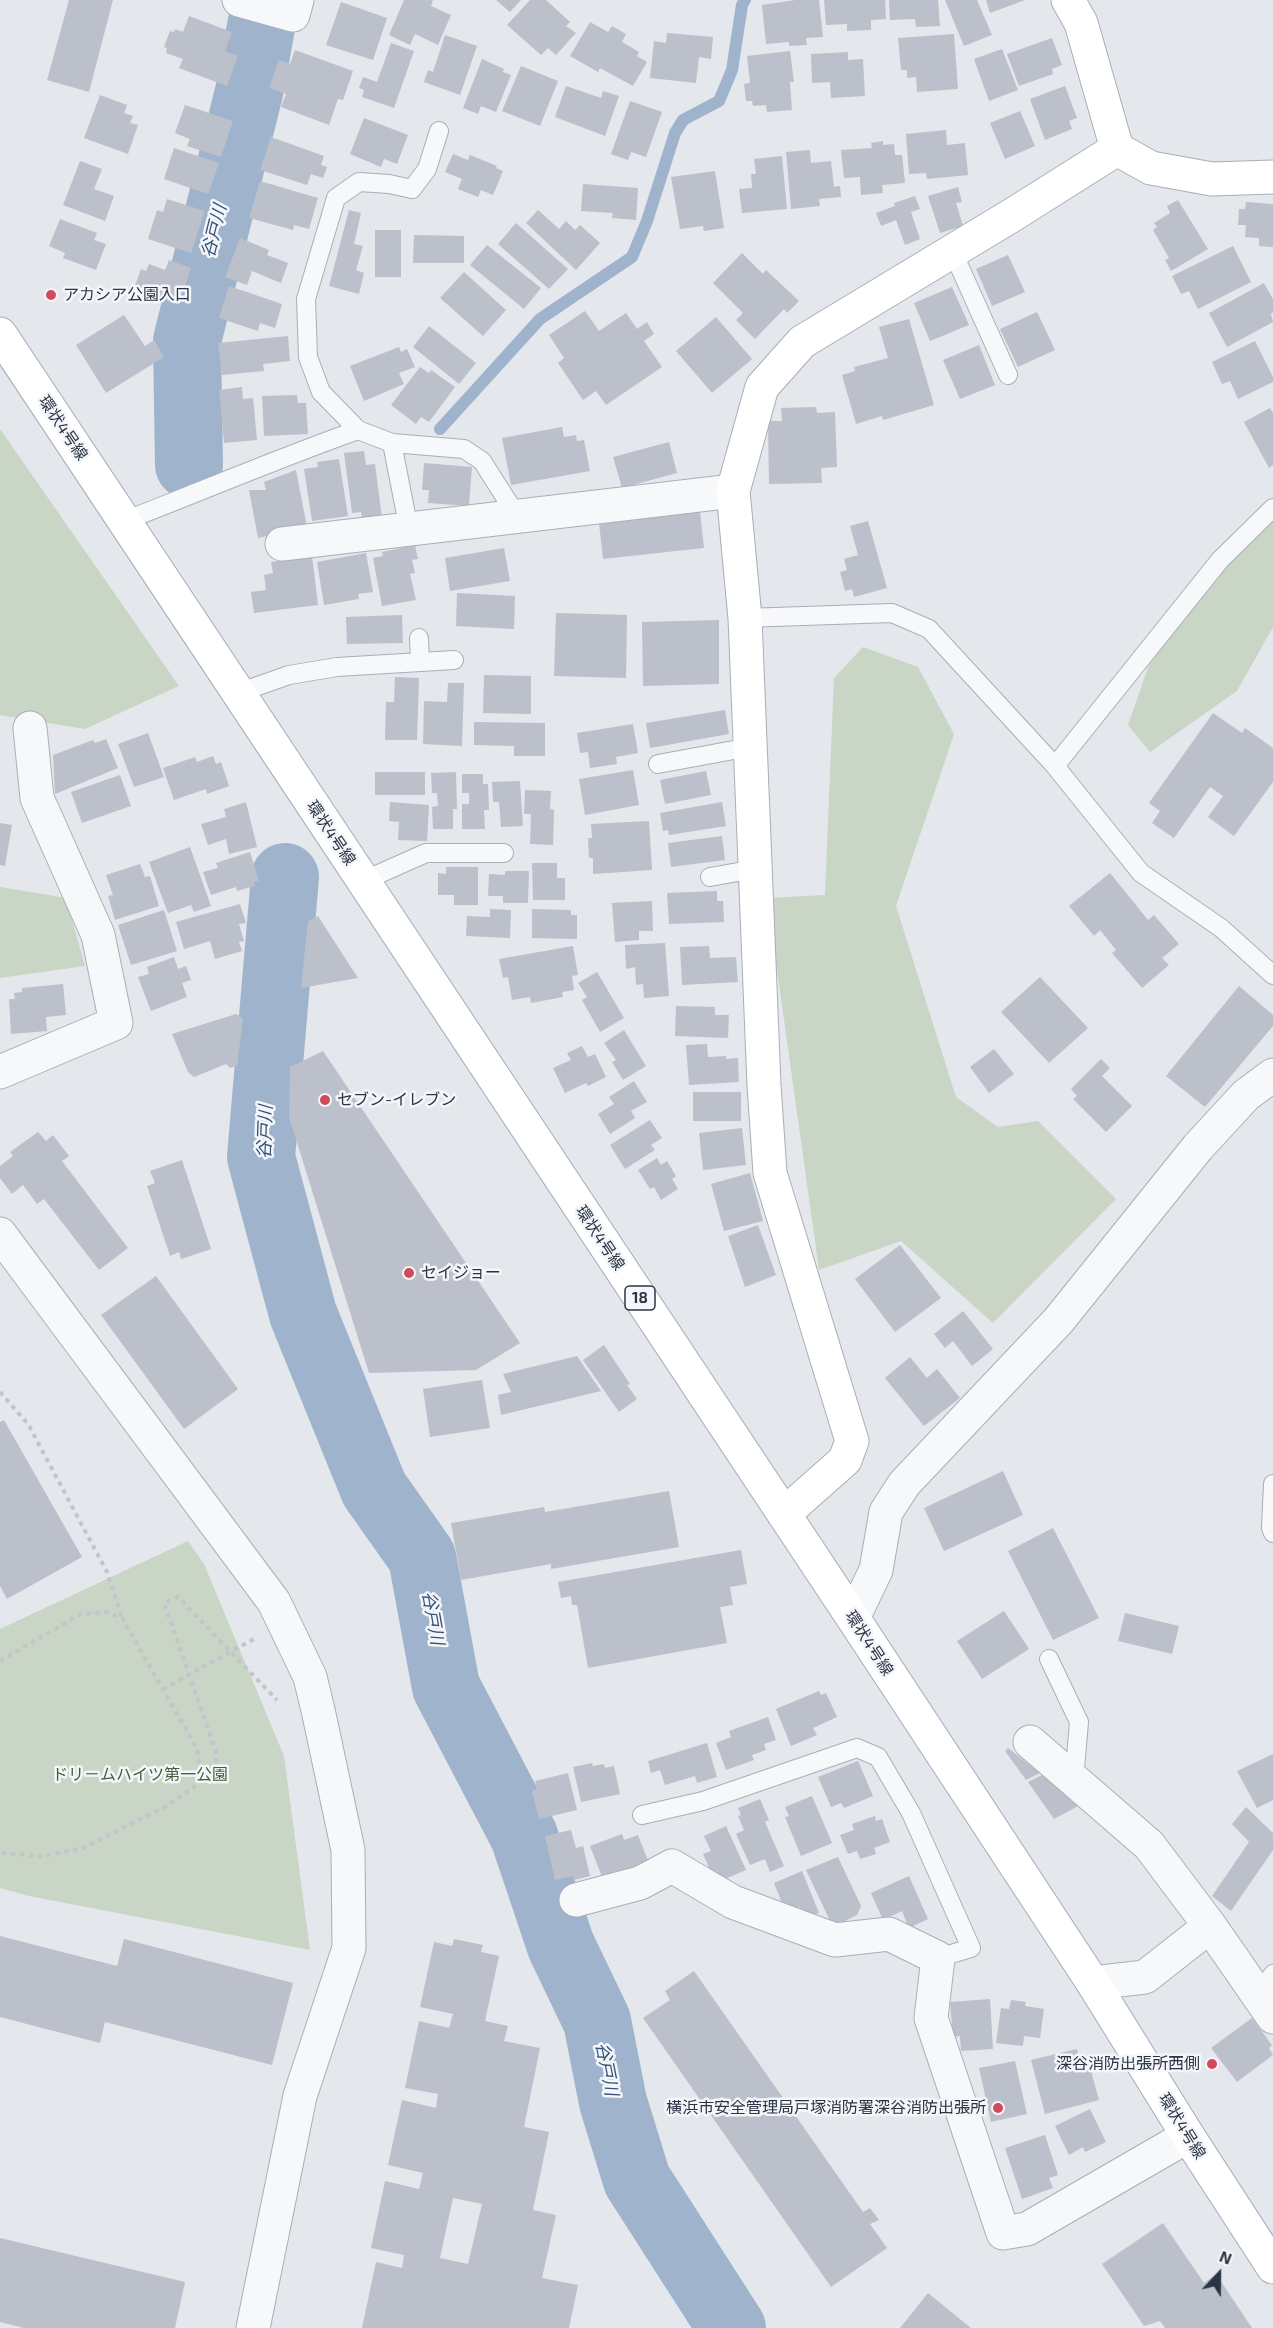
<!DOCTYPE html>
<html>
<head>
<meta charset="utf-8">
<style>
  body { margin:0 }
  #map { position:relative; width:1273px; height:2328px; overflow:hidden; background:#e4e7ec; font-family:"Exo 2",sans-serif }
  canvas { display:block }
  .north { position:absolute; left:1189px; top:2244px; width:60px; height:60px; -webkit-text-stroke:4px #f4f6f9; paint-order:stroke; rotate:22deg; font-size:16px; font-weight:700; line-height:24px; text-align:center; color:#2b3445 }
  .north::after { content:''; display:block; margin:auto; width:21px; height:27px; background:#2b3445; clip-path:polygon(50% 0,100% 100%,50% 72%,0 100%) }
</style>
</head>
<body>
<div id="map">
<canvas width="1273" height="2328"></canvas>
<div class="north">N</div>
</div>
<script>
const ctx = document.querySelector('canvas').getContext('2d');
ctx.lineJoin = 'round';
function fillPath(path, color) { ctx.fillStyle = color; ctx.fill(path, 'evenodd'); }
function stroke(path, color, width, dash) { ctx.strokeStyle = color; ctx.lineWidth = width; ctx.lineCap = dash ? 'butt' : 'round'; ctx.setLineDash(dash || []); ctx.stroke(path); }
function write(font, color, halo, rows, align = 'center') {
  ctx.font = font + ' "Exo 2","Noto Sans JP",sans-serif'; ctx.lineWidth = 5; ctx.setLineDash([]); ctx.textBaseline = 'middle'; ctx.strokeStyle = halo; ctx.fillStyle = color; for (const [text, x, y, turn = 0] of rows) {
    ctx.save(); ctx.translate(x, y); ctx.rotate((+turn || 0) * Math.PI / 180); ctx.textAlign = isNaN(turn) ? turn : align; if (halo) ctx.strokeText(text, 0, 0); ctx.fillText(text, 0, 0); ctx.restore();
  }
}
fillPath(new Path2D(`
  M0 429 179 686 85 729 0 715Z
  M1273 517V627L1237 691 1150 752 1128 725 1149 665 1224 565Z
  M863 647 918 667 954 734 896 906 956 1097 998 1127 1038 1121 1116 1199 993 1323 901 1241 819 1270 767 898 825 895 834 678Z
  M0 887 66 898 85 966 0 978Z
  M188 1541 204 1564 284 1756 310 1950 29 1896 0 1888V1629Z`), '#c9d6c5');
stroke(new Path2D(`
  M440 429 540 319 632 257 647 221 675 133 683 120 719 101 732 70 742 5 745 0`), '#9fb4cc', 12);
stroke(new Path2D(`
  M189 465 187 341 249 92 266 0
  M285 877 261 1157 303 1314 374 1489 422 1557 446 1687 524 1836 561 1946 597 2021 613 2102 637 2180 732 2328`), '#9fb4cc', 68);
fillPath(new Path2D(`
  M69 0H113L89 92 47 80Z
  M404 0H433L431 6 451 15 438 45 415 34 410 45 389 35Z
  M496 0H521L510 12Z
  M530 0H546L570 22 566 26 576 33 556 55 548 48 541 55 507 25Z
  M795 0H819L823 37 806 38 807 45 789 46V42L766 44 762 5Z
  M824 0H885L886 19 871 20V30L847 31V24L826 25Z
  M889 0H938L940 26 916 27 915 19 890 20Z
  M945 0H977L992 35 964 46Z
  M986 0H1025L990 13Z
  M341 2 387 18 373 60 326 45Z
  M189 16 232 32 225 51 238 56 227 86 179 68 183 59 166 53 167 48 164 47 170 31 174 32 175 29 183 32Z
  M590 22 608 32 612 26 626 34 622 42 639 52 637 56 647 62 633 86 600 68 598 72 570 56Z
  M667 33 713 37 711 59 699 57 696 83 650 78 654 41 666 43Z
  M954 34 958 89 917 92 916 77 907 78V70H901L898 38Z
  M445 35 477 46 460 95 424 82 428 70 433 72Z
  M1052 38 1062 65 1052 69 1053 74 1019 86 1007 54Z
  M391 43 414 51 394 108 362 97 364 90 359 88 363 77 377 82Z
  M1002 49 1018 90 989 101 974 59Z
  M295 50 353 71 343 100 338 99 329 125 281 107 286 94 269 88 279 60 290 64Z
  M790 51 794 82H790L792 110 767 112 766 105 753 106 752 101H746L744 84 750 83 747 56Z
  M848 52V60L863 59 865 96 831 98 830 82 812 83 811 54Z
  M482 59 504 69 503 72 511 75 496 112 481 106 478 114 463 108Z
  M521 66 558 81 540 126 502 111Z
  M566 86 601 98 603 91 619 96 605 136 555 117Z
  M1065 86 1077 118 1069 121 1072 129 1045 140 1030 99Z
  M100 95 127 105 124 113 133 116 130 123 138 125 128 154 84 138Z
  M630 101 662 112 646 157 631 152 628 160 611 154Z
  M185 105 233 121 221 157 187 146 190 139 175 133Z
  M1020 111 1035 146 1005 159 990 123Z
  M364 118 408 135 397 164 384 159 381 167 350 154Z
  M946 130 947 145 965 143 968 175 927 179 926 173 909 174 906 134Z
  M271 137 324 156 321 165 327 167 323 178 311 174 307 185 260 170Z
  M883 141V145L894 144 895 155H902L905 183 882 185 883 193 861 195 860 177 844 178 841 150 872 148 871 143Z
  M174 148 219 163 208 194 164 179Z
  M810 150 811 163 831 161 834 187 840 186 841 197 819 199 820 206 791 209 786 152Z
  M453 154 468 160 470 155 497 166 496 168 503 171 493 195 481 190 478 197 458 189 462 179 445 172Z
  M782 156 787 209 742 213 739 189 752 188 751 174H756L754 159Z
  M80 161 102 169 94 189 114 196 105 221 63 205Z
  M715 171 724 228 704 231 703 226 680 229 671 177Z
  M260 181 318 198 309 229 294 225 293 230 249 218Z
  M583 184 638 188 636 220 612 218 613 213 581 211Z
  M958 187 962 202 956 203 963 226 940 233 928 196Z
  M915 196 920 209 911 212 920 239 905 245 896 220 881 226 876 213 895 206 894 203Z
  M167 199 205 211 191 253 148 239 157 210 163 212Z
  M1178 200 1208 249 1171 271 1165 260 1169 258 1153 230 1157 227 1154 223 1170 213 1167 206Z
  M1246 202 1273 204V247L1259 246V238L1245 237 1246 225H1238L1239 209H1245Z
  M349 210 361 213 354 244 363 246 356 270 364 273 359 294 329 286Z
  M538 210 559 229 566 221 575 230 580 225 600 243 576 270 526 223Z
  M60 219 97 233 94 240 106 244 96 270 63 258 65 253 49 246Z
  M516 223 568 269 549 289 498 244Z
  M375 230H401V277H375Z
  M414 235 464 236V263H413Z
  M240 238 269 250 267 255 288 263 281 283 252 271 247 285 225 277Z
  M487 245 541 288 524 309 470 265Z
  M1233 246 1251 282 1198 309 1189 291 1181 294 1172 276Z
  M742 253 763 274 766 270 799 301 787 313 784 309 755 339 736 320 743 313 713 283Z
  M1008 255 1025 292 992 306 976 269Z
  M169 260 191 268 179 304 134 289 141 269 146 271 149 264 165 270Z
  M464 272 506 310 483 336 440 298Z
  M1264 283 1273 299V312L1271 314 1273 322 1227 347 1209 313Z
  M229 286 282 304 275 328 260 323 258 331 219 318Z
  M952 287 969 325 930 341 914 303Z
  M585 311 599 331 626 313 637 329 647 322 654 334 644 341 662 367 606 405 596 391 583 400 558 363 564 358 549 335Z
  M1037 312 1055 350 1018 367 1000 329Z
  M124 315 145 346 154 340 164 357 106 393 76 345Z
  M716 317 752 359 712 393 676 351Z
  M909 319 934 405 883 420 882 416 856 424 842 375 855 371 854 367 888 358 879 327Z
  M429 326 476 363 459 384 413 347Z
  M288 336 290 361 263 364 264 371 222 375 218 343Z
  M1255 341 1273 377V382L1238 399 1230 381 1222 384 1212 362Z
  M979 345 995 385 960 399 943 360Z
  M399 347 401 352 407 349 415 367 399 373 404 384 364 401 350 366Z
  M420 367 429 373 431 370 455 387 429 422 421 417 416 424 391 405Z
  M242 387 243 399 253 398 257 440 224 443 219 390Z
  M297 395 298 403H306L308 434 264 436 262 396Z
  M816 407 817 413 835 412 837 467 821 468 822 483 769 484 768 421H782L781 408Z
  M1270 408 1273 413V465L1269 468 1244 422Z
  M562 427 564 437 576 435 577 441 584 440 590 471 511 485 502 438Z
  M669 442 677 473 622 488 613 457Z
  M364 451 366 465 375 464 382 518 362 521 361 512 352 513 344 453Z
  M339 459 348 516 312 521 304 469 318 467 317 462Z
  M424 463 472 467 469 506 428 503 429 490H422Z
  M296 470 307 527 258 538 249 490H266L264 482Z
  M700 512 704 548 603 559 599 523Z
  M868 521 887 588 854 597 852 589 845 591 840 572 847 570 844 559 858 555 850 526Z
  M415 545 418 559 412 560 415 573 410 574 416 600 382 606 373 558 383 556 382 552Z
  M504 548 510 581 450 591 445 558Z
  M366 553 373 592 358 594 359 599 324 605 317 562Z
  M312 556 318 605 254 613 251 592 266 590 264 575 273 573 271 562Z
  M457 593 515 596 514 629 456 626Z
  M556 613 627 615 626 678 554 676Z
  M402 615 403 643 347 644 346 617Z
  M719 620V684L643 686 642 622Z
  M484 675 531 676V714L483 713Z
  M395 677 419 678 417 740H385L386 702H394Z
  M448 683H464L462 746 423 744 424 701 447 702Z
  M725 710 729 734 650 748 646 723Z
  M1213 713 1242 733 1245 728 1273 748V782L1234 836 1208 817 1223 796 1210 787 1174 838 1152 823 1160 811 1149 803Z
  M474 722 545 723V756H514V746L474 745Z
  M633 724 638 753 616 757 617 764 590 768 588 752 580 753 577 733Z
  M148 733 164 777 134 787 118 744Z
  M106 739 118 768 55 794 53 755 93 740 95 743Z
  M213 756 216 764 221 762 229 786 207 794 206 789 174 800 163 768 195 757 197 762Z
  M633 770 639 805 585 815 579 779Z
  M706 771 711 795 665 804 660 780Z
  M375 772H425V795H375Z
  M456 772 457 809H453V829H433L432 807 438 806 437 793H432L431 773Z
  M462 774H483V784H488L489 810H484L485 829H462V804H469V793H462Z
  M120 775 131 806 82 823 71 792Z
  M520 781 523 826 501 827 499 802H493L492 782Z
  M525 790 551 791 550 809 554 810 553 845 530 844 531 814H524Z
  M246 802 257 847 229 854 226 839 208 845 201 824 226 817 224 809Z
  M390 802 429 805 427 841 398 840 399 822 389 821Z
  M722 802 726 826 669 835 668 830 663 831 660 813Z
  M649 821 652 870 593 874V858H589L588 838H592L591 824Z
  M0 823 12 825 5 866 0 865Z
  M722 836 725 860 671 867 668 843Z
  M190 847 211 906 194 912 191 905 168 913 149 862Z
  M250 852 259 881 254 882 255 886 237 891 236 887 211 895 203 872 218 868 216 863Z
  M532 863H557V878H565V900H533Z
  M140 864 145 877 150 876 159 906 115 920 108 896 113 895 106 875Z
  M446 867H478V905H454V895H438V873L446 874Z
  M505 871H529L528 903H503V896H488L489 874 505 875Z
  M1110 873 1148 920 1154 915 1179 944 1162 958 1169 965 1142 988 1112 953 1116 950 1100 930 1094 936 1069 906Z
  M717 891V901H723L724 922 669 924 667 893Z
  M652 901 653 931H639V940L615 942 612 903Z
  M240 904 246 923 239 924 244 941 239 942 242 951 215 959 210 941 184 949 176 922Z
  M490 909 511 910 510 938 466 936 467 916 490 917Z
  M532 909 571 910V915H577V939L532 938Z
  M164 910 177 951 131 965 118 925Z
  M318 916 358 978 301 988 308 921Z
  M665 943 669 996 644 998 643 984 636 985 635 967 626 969 625 945Z
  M573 946 578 975 572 976 574 990 562 992 563 997 531 1003 530 997 512 1000 508 977 503 978 499 959Z
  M709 946 710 958 736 957 738 982 682 985 680 947Z
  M174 957 178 969 186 966 191 980 182 983 187 997 151 1011 138 977 149 974 147 967Z
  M597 972 624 1018 600 1032 582 1000 587 997 578 983Z
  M1040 977 1088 1028 1049 1063 1001 1012Z
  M63 984 66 1015 46 1017 47 1031 11 1034 9 999H15L14 993 22 992V988Z
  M1239 986 1273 1015V1026L1205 1107 1166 1076Z
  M676 1006 715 1007V1015H729L728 1038 675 1036Z
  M236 1014 243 1018 237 1066 230 1068 226 1064 194 1077 188 1072 172 1034Z
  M624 1030 646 1066 623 1080 612 1062 616 1060 604 1043Z
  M707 1044 708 1057 726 1056V1059L738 1058 739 1082 689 1085 686 1045Z
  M582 1046 588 1057 595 1054 606 1077 588 1086 586 1083 565 1093 553 1068 571 1060 567 1053Z
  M994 1049 1014 1074 989 1093 970 1067Z
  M323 1051 520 1343 476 1370 369 1373 289 1117 290 1067Z
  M1101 1059 1110 1068 1102 1076 1132 1106 1106 1132 1073 1099 1077 1096 1071 1089Z
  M634 1081 647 1102 631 1111 635 1118 610 1134 598 1114 614 1104 609 1097Z
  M693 1092H741V1121H693Z
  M650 1120 662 1138 651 1145 655 1150 625 1169 610 1145Z
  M742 1128 746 1165 703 1170 699 1133Z
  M38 1132 46 1141 53 1135 69 1156 62 1161 128 1248 99 1270 44 1199 37 1204 23 1185 12 1194 0 1178V1166L13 1156 10 1152Z
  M657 1158 661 1165 667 1161 676 1176 672 1179 678 1189 661 1200 654 1187 650 1189 638 1170Z
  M182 1160 211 1249 181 1259 179 1252 170 1256 147 1186 155 1183 150 1171Z
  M750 1173 763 1221 724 1231 711 1184Z
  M758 1225 776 1275 745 1287 728 1236Z
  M900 1245 941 1298 895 1332 855 1279Z
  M156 1276 238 1389 184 1429 101 1315Z
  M963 1311 993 1349 972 1366 953 1341 945 1348 934 1334Z
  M604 1345 630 1384 627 1385 637 1399 619 1412 583 1360Z
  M577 1356 601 1391 501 1415 498 1395 511 1392 503 1374Z
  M910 1357 927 1378 937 1369 960 1398 924 1426 885 1378Z
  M482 1380 490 1428 430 1437 423 1389Z
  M4 1420 82 1557 7 1599 0 1586V1422Z
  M1003 1471 1023 1515 944 1551 924 1508Z
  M669 1491 679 1547 551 1569V1564L461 1580 451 1523 544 1507 545 1512Z
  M1053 1528 1099 1618 1053 1640 1008 1551Z
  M741 1550 747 1584 730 1587 733 1605 720 1607 727 1643 588 1668 577 1605H572L571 1596 561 1598 558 1582Z
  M1004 1611 1029 1649 982 1679 957 1641Z
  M1125 1613 1179 1626 1172 1654 1118 1641Z
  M819 1691 821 1695 826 1693 837 1717 813 1728 817 1735 791 1746 776 1709Z
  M768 1717 776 1740 764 1744 766 1750 752 1755 754 1760 726 1770 716 1743 731 1737 729 1731Z
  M707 1743 717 1777 697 1783 695 1776 665 1785 660 1770 651 1773 648 1761Z
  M1008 1748 1040 1773 1026 1780 1005 1751Z
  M1273 1754V1800L1257 1808 1237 1771Z
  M858 1761 873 1796 844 1808 841 1803 831 1807 818 1777Z
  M592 1763 593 1766 604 1764 605 1768 614 1766 620 1794 581 1802 573 1767Z
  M568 1773 577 1810 539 1819 532 1791 537 1789 535 1781Z
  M1042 1775 1080 1805 1054 1819 1028 1782Z
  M812 1796 832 1843 801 1856 785 1817 789 1816 785 1807Z
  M760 1799 769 1820 765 1822 784 1866 770 1872 765 1859 750 1865 736 1834 744 1830 738 1816 741 1815 738 1808Z
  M1246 1807 1273 1833V1850L1231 1911 1212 1896 1249 1842 1232 1824Z
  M875 1816 876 1821 882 1819 890 1842 874 1848 876 1854 860 1859 857 1851 848 1854 840 1835 854 1830 852 1824Z
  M726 1826 746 1870 716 1883 703 1854 711 1851 704 1836Z
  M571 1830 576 1848 583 1846 590 1876 574 1880 573 1876 555 1880 545 1836Z
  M622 1834 624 1840 638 1835 649 1863 617 1875 616 1872 602 1877 590 1846Z
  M838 1857 861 1906 857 1915 833 1927 806 1870Z
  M802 1871 819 1913 804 1919 800 1907 786 1913 774 1883Z
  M909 1876 928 1919 909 1928 902 1911 883 1920 871 1893Z
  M0 1936 117 1966 124 1939 293 1983 272 2065 105 2022 100 2043 0 2017Z
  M454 1939 483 1945 481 1952 499 1956 485 2021 508 2026 504 2041 540 2048 524 2127 549 2132 533 2210 556 2215 542 2278 578 2285 569 2328H362L376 2262 402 2268 404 2255 371 2248 385 2181 419 2189 423 2173 388 2165 402 2100 436 2108 438 2094 405 2088 419 2021 449 2028 453 2014 420 2007 434 1942 452 1946ZM453 2198 482 2204 468 2264 440 2258Z
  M694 1971 863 2212 870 2208 879 2220 870 2224 887 2248 831 2287 643 2018 670 2000 665 1991Z
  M990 1999 993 2049 961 2051 960 2036 953 2037 950 2002Z
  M1011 2000 1026 2002 1025 2006 1044 2009 1040 2038 1024 2036 1023 2046 996 2043 1001 2008 1009 2009Z
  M1252 2018 1272 2045 1269 2048 1273 2055 1237 2082 1211 2048Z
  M1077 2049 1082 2069 1090 2067 1099 2100 1045 2114 1031 2060Z
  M1015 2061 1027 2114 991 2122 979 2068Z
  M1090 2109 1106 2142 1085 2152 1083 2147 1069 2155 1055 2126Z
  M1045 2135 1058 2175 1049 2178 1053 2188 1022 2199 1005 2148Z
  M1163 2223 1204 2283 1216 2274 1252 2328H1165L1160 2321 1144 2326 1102 2264Z
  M0 2238 185 2282 175 2328H24L0 2322Z
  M928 2293 971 2328H900Z`), '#bbc0ca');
const lane = new Path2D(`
  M439 131 427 169 412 189 389 184 359 182 336 198 306 299 308 357 321 392 358 430 392 443 464 449 482 461 517 516
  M952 250 1008 375
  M392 443 409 530
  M124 521C202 491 279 458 358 430
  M745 618 892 613 929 629 1055 766 1141 873 1221 928 1273 975
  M419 638 420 662
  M238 693 289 675 337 667 454 660
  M658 764 750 747
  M1055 766 1220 560 1273 508
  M710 877 755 869
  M363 881 426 853H504
  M1273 1484 1271 1528 1273 1533
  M1049 1659 1079 1722 1074 1780
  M642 1815 703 1801 857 1748 878 1757 911 1813 971 1948 938 1958
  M1258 1995 1273 1974`);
const street = new Path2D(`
  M239 0 293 15 297 0
  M282 544 733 491
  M0 1072 116 1023 98 935 37 798 30 728
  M0 1234 274 1602 310 1677 318 1710 348 1850 349 1948 300 2096 253 2328
  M853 1618 876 1570 886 1512 904 1484 1059 1320 1198 1147 1246 1095 1273 1075
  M1030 1742 1149 1845 1210 1926
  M576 1900 640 1883 672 1866 733 1902 835 1940 889 1934 938 1958 931 2018 1003 2233 1027 2229 1188 2136
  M1093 1983 1145 1977 1210 1926 1273 2017`);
const secondary = new Path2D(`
  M1068 0 1081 23 1117 149 1151 168 1212 179 1273 177
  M784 1514 845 1460 852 1441 770 1173 764 1085 745 618 733 491 762 387 802 342 1014 214 1117 149`);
const primary = new Path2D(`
  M0 334 853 1618 1093 1983 1188 2136 1273 2267`);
stroke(lane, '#a9aeb7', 20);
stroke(street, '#a9aeb7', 35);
stroke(secondary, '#a9aeb7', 35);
stroke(primary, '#a3abb8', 35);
stroke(new Path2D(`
  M0 1392 28 1424 107 1572 122 1618
  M0 1661 81 1614 105 1612 122 1618 197 1749 201 1771 194 1787 165 1807 83 1848 43 1856 0 1853
  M163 1689 254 1639
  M201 1771 214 1766 217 1755 164 1603 178 1597 277 1700`), '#c2c5cb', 4, [4.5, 4.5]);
stroke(lane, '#f7f8fa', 18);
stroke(street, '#f7f8fa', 33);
stroke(secondary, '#fff', 33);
stroke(primary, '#fff', 33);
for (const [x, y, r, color] of [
  [51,295,6,"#d1495b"],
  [325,1100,6,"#d1495b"],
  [409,1273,6,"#d1495b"],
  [1212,2064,6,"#d1495b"],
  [998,2108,6,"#d1495b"]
]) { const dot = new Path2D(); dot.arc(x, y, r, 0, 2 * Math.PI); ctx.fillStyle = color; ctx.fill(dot); stroke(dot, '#f4f6f9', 2); }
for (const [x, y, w] of [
  [640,1298,30]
]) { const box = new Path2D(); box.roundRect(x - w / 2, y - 12, w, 24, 4.5); ctx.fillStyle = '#f4f6f9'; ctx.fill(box); stroke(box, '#2b3445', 1.5); }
write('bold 15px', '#2b3445', null, [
  ["18",640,1298]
]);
write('16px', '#2b3445', '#f4f6f9', [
  ["アカシア公園入口",63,295],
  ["セブン-イレブン",337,1100],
  ["セイジョー",421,1273],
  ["深谷消防出張所西側",1200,2064,"right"],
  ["横浜市安全管理局戸塚消防署深谷消防出張所",986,2108,"right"]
], 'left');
write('16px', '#2b3445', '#f4f6f9', [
  ["環状4号線",63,428,56],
  ["環状4号線",331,833,56],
  ["環状4号線",600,1238,56],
  ["環状4号線",869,1643,57],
  ["環状4号線",1182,2126,58]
]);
write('16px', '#3f6138', '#f4f6f9', [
  ["ドリ－ムハイツ第一公園",140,1775]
]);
write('italic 18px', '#34527a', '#f4f6f9', [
  ["谷戸川",214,231,-76],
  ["谷戸川",265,1132,-88],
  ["谷戸川",433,1618,80],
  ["谷戸川",607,2069,79]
]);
</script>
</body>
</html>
